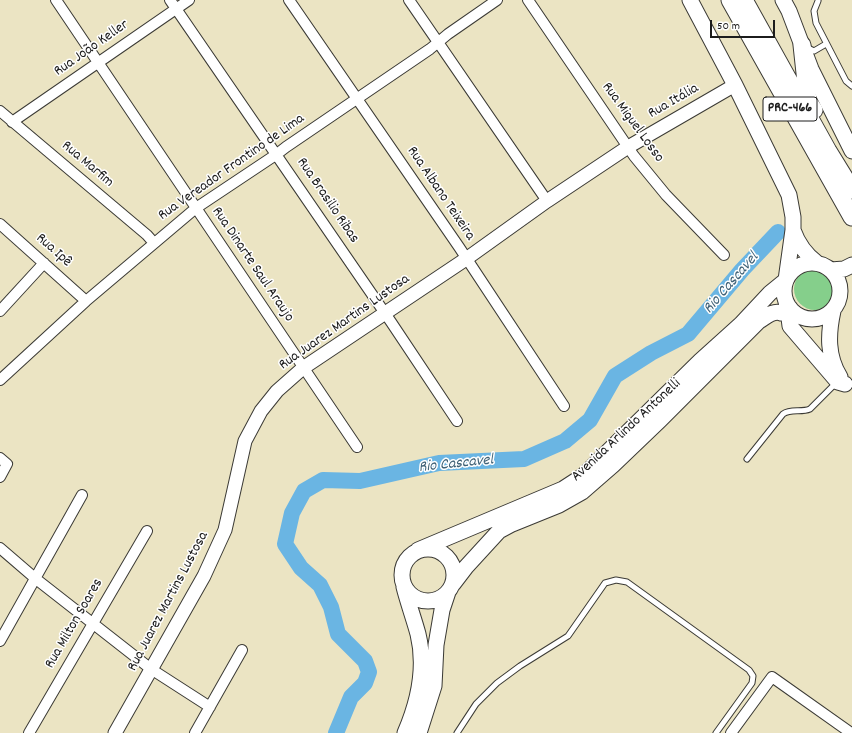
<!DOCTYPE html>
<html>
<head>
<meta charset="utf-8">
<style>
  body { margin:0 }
  #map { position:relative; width:852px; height:733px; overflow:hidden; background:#ebe4c3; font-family:Dekko,sans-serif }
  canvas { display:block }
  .scale { position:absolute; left:710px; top:20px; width:65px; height:18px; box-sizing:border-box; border:2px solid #1c1c1c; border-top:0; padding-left:5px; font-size:12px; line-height:14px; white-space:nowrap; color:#1c1c1c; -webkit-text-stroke:3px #fff; paint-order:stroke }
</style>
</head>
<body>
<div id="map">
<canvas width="852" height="733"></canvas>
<div class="scale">50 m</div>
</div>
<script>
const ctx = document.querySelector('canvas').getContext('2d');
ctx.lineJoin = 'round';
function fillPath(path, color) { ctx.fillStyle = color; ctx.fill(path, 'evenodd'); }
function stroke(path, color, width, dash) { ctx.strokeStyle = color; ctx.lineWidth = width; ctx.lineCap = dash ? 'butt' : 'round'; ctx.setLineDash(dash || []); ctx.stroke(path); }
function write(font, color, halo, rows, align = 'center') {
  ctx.font = font + ' Dekko,sans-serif'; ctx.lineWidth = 3; ctx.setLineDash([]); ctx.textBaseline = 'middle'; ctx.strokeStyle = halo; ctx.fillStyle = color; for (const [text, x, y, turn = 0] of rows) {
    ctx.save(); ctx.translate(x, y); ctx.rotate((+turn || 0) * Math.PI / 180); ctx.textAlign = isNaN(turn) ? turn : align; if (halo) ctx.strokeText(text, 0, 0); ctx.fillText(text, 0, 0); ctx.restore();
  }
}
fillPath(new Path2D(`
  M794 289a21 21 0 1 1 42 0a21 21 0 1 1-42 0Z`), '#85cf8b');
stroke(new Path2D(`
  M336 733 351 697 365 683 369 672 365 661 338 634 331 607 320 585 301 568 285 544 292 513 304 491 323 480 360 481 439 463 524 459 565 441 590 420 615 376 651 353 688 334 742 270 778 232`), '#6ab5e3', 16);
const service = new Path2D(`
  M818 1 814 11 816 23 846 81 852 86
  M806 47 814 51 826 44
  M747 459 783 414C791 408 801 413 810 409L837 382
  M457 733 476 704 497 683 520 666 568 636 605 583 616 580 627 582 749 670 753 676 752 683 716 733`);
const minor = new Path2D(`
  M56 0 357 447
  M170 0 391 322 457 421
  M289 0 459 247 564 406
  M409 0 547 201
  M528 0 634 156 666 195 724 255
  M0 111 147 235 154 243
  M12 122 189 0
  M0 224 86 301
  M0 311 44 263
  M0 380 86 301 196 208 277 154 286 147 430 49 448 34 497 0
  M0 458 7 464 0 477
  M0 548 36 579 151 669 210 707
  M0 641 82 495
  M29 733 147 531
  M195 733 242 650
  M731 733 772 677 851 733`);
const tertiary = new Path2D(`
  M115 733 204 576 225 530 245 441 261 411 277 391 303 368 466 259 547 201 628 147 735 85`);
const secondary = new Path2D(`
  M783 0 789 11 811 69 852 151
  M793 230C798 244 805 254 817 263
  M784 291a28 28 0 1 1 56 0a28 28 0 1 1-56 0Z
  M831 270 844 269 852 265
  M790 308 789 318 790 326 838 382 845 384
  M833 311C828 334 827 356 840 377
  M402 575a26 26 0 1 1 52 0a26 26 0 1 1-52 0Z
  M418 550 563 489 583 476 700 361 741 324 770 293 786 280 793 230V217L789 195 735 85 690 0
  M453 584 466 567 499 531 512 524 559 505 582 492 613 465 660 420 759 321C766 317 773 310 781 313L790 308
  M404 587C408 603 414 619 418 634 426 667 418 703 405 733
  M419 733 434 686 436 645 442 610 448 592`);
const trunk = new Path2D(`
  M730 0 852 217
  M744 0 828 151 852 190
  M802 45 808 101 814 110`);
stroke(service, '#3b3a35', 7);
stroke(minor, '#3b3a35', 12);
stroke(tertiary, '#3b3a35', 15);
stroke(secondary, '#3b3a35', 17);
stroke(trunk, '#3b3a35', 19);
stroke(service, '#fff', 5);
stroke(minor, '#fff', 10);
stroke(tertiary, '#fff', 13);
stroke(secondary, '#fff', 15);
stroke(trunk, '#fff', 17);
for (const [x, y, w] of [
  [790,109,54]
]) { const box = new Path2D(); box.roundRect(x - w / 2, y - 12, w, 24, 3); ctx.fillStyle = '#fff'; ctx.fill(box); stroke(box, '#1c1c1c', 1); }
write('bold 14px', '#1c1c1c', null, [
  ["PRC-466",790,109]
]);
write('15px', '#1c1c1c', '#fff', [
  ["Rua João Keller",92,49,-35],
  ["Rua Itália",674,102,-30],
  ["Rua Miguel Losso",632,123,54],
  ["Rua Marfim",87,165,40],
  ["Rua Vereador Frontino de Lima",232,168,-35],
  ["Rua Albano Teixeira",440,194,56],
  ["Rua Brasilio Ribas",327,201,56],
  ["Rua Ipê",53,251,42],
  ["Rua Dinarte Saul Araujo",252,265,56],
  ["Rua Juarez Martins Lustosa",345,323,-35],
  ["Avenida Arlindo Antonelli",627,431,-43],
  ["Rua Juarez Martins Lustosa",169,602,-62],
  ["Rua Milton Soares",75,624,-60]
]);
write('italic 16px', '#3f6176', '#fff', [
  ["Rio Cascavel",732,284,-49],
  ["Rio Cascavel",456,465,-6]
]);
</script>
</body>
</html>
